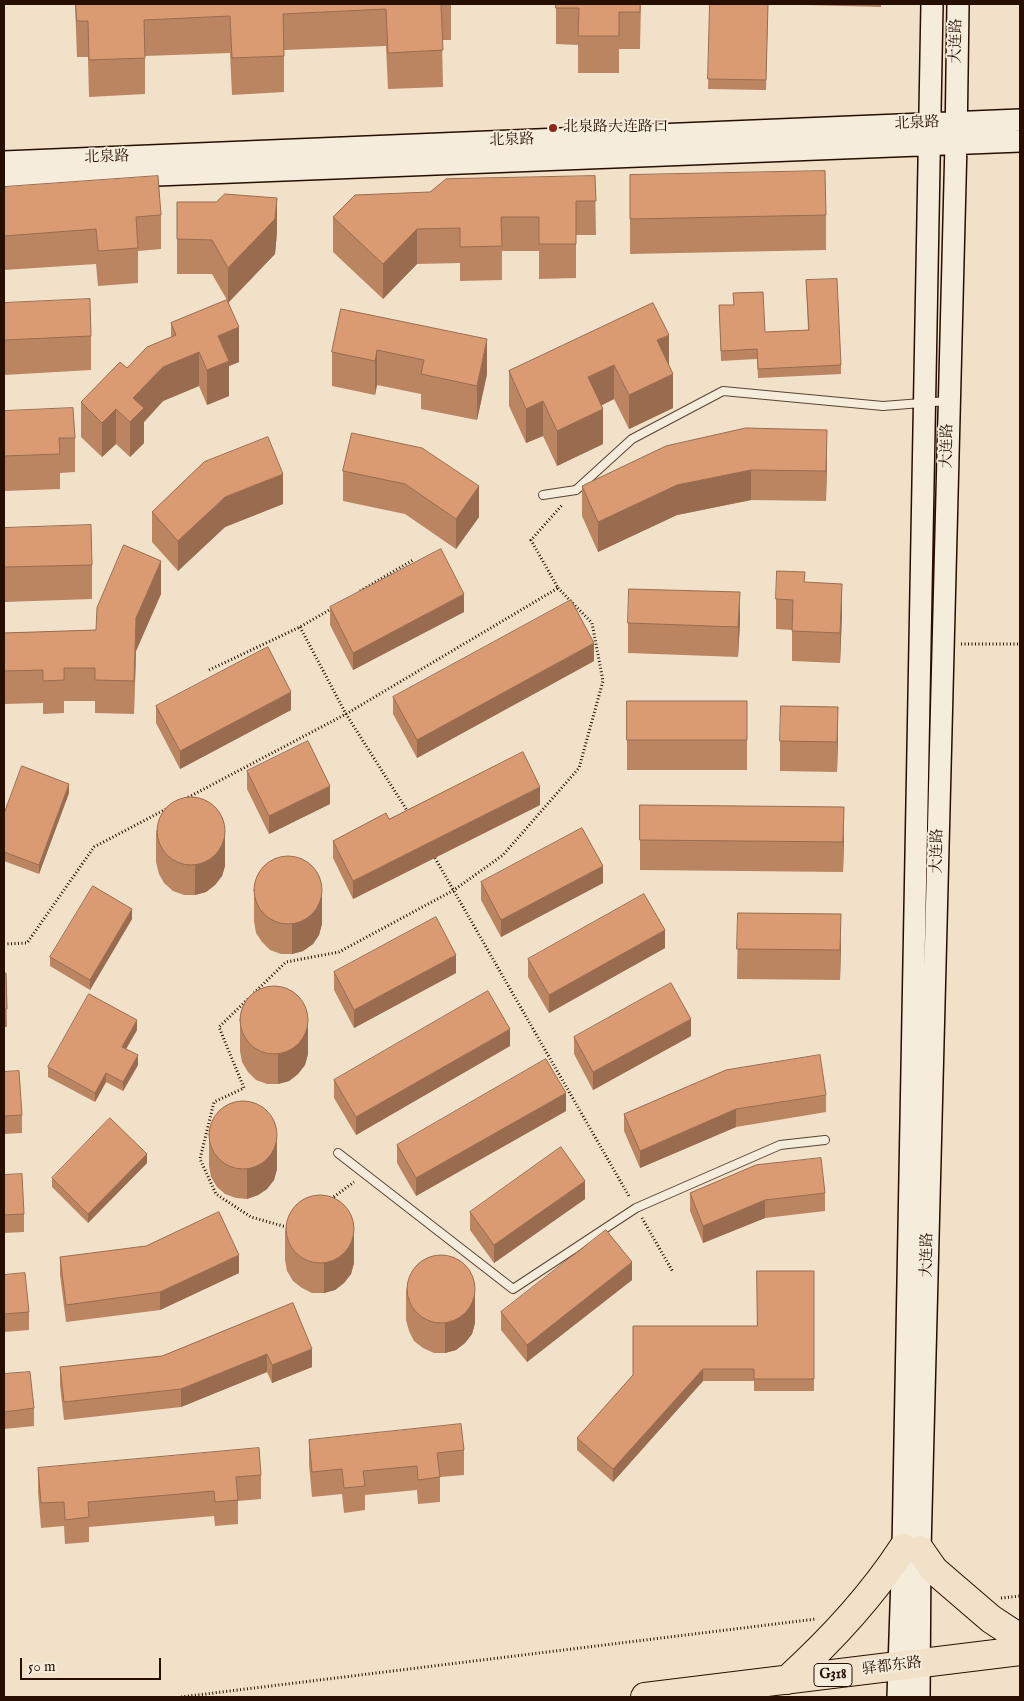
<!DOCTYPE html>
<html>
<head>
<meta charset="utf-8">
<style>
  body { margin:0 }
  #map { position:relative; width:1024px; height:1701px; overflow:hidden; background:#f1e1c9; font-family:"IM FELL English",serif }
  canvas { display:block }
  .frame { position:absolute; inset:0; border:5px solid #260f01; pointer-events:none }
  .scale { position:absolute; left:20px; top:1658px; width:141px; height:22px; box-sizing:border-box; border:2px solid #260f01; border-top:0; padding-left:6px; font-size:15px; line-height:18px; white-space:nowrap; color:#260f01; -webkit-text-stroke:4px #f6ecdc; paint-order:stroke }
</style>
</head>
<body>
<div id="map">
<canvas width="1024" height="1701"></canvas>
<div class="frame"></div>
<div class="scale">50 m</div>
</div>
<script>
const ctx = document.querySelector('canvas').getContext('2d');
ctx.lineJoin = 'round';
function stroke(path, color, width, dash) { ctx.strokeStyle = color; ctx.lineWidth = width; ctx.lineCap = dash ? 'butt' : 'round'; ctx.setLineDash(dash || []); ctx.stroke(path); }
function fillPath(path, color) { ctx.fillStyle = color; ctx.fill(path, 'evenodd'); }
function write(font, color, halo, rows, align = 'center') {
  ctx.font = font + ' "IM FELL English","Noto Serif SC",serif'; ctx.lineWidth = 4; ctx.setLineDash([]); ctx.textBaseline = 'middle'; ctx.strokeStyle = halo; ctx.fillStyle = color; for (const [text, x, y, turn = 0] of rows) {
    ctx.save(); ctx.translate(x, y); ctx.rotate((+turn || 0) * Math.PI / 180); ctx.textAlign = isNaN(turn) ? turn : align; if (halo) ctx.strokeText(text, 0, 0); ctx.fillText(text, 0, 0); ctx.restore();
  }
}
const lane = new Path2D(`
  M543 495 576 490 632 439 723 391 883 406 947 401
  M338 1153 513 1289 636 1208 780 1145 825 1140`);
const secondary = new Path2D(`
  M4 162 1020 120
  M4 181 1020 141
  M898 1697 903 1548 932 4
  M919 1697 920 1550 956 143 958 4`);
const highway = new Path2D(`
  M920 1550 934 1570 991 1619 1020 1638
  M787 1680C830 1641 871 1597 903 1548
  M645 1697 1020 1651`);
stroke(lane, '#594433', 10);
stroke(secondary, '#260f01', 24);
stroke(highway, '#260f01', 30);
stroke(new Path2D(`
  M360 591 413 560
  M300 627 346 714 408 812
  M961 644H1020
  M209 670 300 627 331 609
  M185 799 346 714 558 588 531 540 563 504
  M435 858 630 1198
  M4 944 27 943 94 847 168 808
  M254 993 286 962 339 952 454 890 503 855 579 768 603 681 592 623 558 588
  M248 999 219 1027 244 1088 214 1102 200 1159 216 1194 251 1217 290 1228
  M331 1199 354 1182
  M642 1218 673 1272
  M1001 1598 1020 1596
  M181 1697 816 1619`), '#260f01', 3, [1, 2.5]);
stroke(lane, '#f6ecdc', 8);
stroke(secondary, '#f6ecdc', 21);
stroke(highway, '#f1e1c9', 28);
fillPath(new Path2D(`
  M75 4H451V40H442L443 87 388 89 386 46 284 50V92L232 95 230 53 145 56V94L89 97 88 57H77Z
  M556 4H641L640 49H619V73H578V45L556 44Z
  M710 4H881V7L768 4 766 90 708 89Z
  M630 175 826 215V250L630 254Z
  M595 176 596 235H576V278L539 279V251H502V280L460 281V263L417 264 383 299 333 252V217L430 192Z
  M4 187 161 215V249L138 251V283L98 286 96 264 4 270Z
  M177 202 277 232 275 254 228 303 239 362 229 366V396L207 405 199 386 163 401 144 422V443L130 457 116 444 102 457 81 437V402L127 368 171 337V323L227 300 212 274H177Z
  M806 280 841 365V374L758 378 757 359 721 361 719 305H734L733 293 765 332 808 330Z
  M4 303 91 336V370L4 375Z
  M653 303 669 364 673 408 629 429 614 399 602 405 603 444 557 466 543 436 526 443 509 406V371Z
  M341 309 487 374 477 420 421 409V394L377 385 375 395 332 386V352Z
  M4 411 75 438V472L60 473V489L4 491Z
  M352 433 479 517 456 549 405 514 343 501V471Z
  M827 460 826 501 751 500 677 515 598 552 582 516V486Z
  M283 504 225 527 178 571 152 542V512Z
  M4 528 92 565V599L4 602Z
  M805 582 842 614 840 663 792 661V630L776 629V599Z
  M161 594 136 651 134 714 95 713V701H64V713L43 714V703L4 704V633L96 630Z
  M330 607 464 612 353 670 330 625Z
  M740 622 738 657 628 653V623Z
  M594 661 417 758 393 714V697Z
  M627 701H747V770H627Z
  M156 706 291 710 180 769 156 723Z
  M838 737 837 772 780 771V741Z
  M247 771 330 804 269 834 247 789Z
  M69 793 39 874 4 861V814Z
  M540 805 353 899 333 858V841L389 819Z
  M156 832 225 866 222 876 215 885 206 892 195 895H184L173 891 164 883 159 874 156 862Z
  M844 837 843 872 640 870V840Z
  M481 882 603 883 501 937 481 900Z
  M254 891 322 924 319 935 313 944 303 951 292 954H281L270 950 262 942 256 933 254 921Z
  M738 913 841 944 840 980 737 979Z
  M132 919 90 990 50 966V957Z
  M665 948 549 1013 528 977V959Z
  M334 972 456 973 354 1028 334 990Z
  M4 973H6L7 1027H4Z
  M240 1021 308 1054 305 1065 298 1074 289 1081 278 1084H267L256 1080 248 1072 242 1062 240 1051Z
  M137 1030 126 1049 138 1065 123 1091 106 1082 95 1102 48 1077V1067Z
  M691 1036 593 1090 574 1054V1037Z
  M510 1046 356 1135 334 1098V1080Z
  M4 1072 22 1115V1133L4 1134Z
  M826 1095V1112L736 1127 640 1168 624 1131V1114Z
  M566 1111 416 1196 397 1163V1145Z
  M209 1136 277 1169 274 1180 267 1189 258 1195 247 1199 236 1198 225 1194 217 1187 211 1177 209 1166Z
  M147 1163 88 1223 52 1187V1178Z
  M4 1175 24 1214V1232L4 1233Z
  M690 1193H825V1211L765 1218 703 1243 690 1211Z
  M585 1199 494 1263 470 1230V1212Z
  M285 1230 354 1263 351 1274 344 1283 335 1290 324 1293H312L302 1288 293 1281 287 1271 285 1260Z
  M60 1257 239 1273 160 1310 66 1322 60 1275Z
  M814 1271V1391H754V1381H703L613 1482 577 1450V1438L633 1375 757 1326Z
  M4 1275 29 1312V1330L4 1332Z
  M632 1280 527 1362 501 1330V1312Z
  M406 1290 475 1323 472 1334 465 1343 456 1350 445 1353H434L423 1348 414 1341 409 1331 406 1320Z
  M293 1303 312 1367 272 1383 267 1372 181 1407 64 1420 60 1385V1367L162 1356Z
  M4 1374 34 1408V1426L4 1429Z
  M309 1440 464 1450V1475L440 1477V1502L418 1504 417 1490 365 1495V1510L344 1513 342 1494 312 1497 309 1464Z
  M38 1468 261 1475V1499L238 1501V1524L215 1526 214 1516 89 1527V1542L65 1544 64 1526 41 1528 38 1492Z`), '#bb8562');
fillPath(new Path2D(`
  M277 198V232L275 254 228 303V268Z
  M417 229V264L383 299V264Z
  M239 327V362L229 366V396L207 405V370L218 336Z
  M669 335V370L657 340Z
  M487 339V374L477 420V386Z
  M377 350V385L375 395V361Z
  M199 352V386L163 401 144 422V443L130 457V422L133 398 163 367Z
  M614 365V399L588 412V377Z
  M673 374V408L629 429V395Z
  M543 401V436L526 443V409Z
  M116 409V444L102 457V423Z
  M603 409V444L557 466V431Z
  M827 430V460L826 501V471Z
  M751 470V500L677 515 598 552V522L677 485Z
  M283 474V504L225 527 178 571V541L225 497Z
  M479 486V517L456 549V519Z
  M161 561V594L136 651 134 714 136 618Z
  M842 584V614L840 663V633Z
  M740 592V622L738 657V627Z
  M464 594V612L353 670V653Z
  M594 643V661L417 758V740Z
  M291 692V710L180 769V751Z
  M838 707V737L837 772V742Z
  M69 784V793L39 874V865Z
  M330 786V804L269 834V816Z
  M540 787V805L353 899V881Z
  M844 807V837L843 872V842Z
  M225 836V866L222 876 215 885 206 892 195 895V865Z
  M603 866V883L501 937V920Z
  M322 894V924L319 935 313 944 303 951 292 954V924Z
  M132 909V919L90 990V980Z
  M841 914V944L840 980V950Z
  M665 930V948L549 1013V995Z
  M456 955V973L354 1028V1010Z
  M691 1019V1036L593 1090V1072Z
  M137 1020V1030L122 1056V1047Z
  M308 1024V1054L305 1065 298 1074 289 1081 278 1084V1054Z
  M510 1029V1046L356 1135V1117Z
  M138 1055V1065L123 1091V1082Z
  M106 1073V1082L95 1102V1093Z
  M566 1093V1111L416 1196V1178Z
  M736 1109V1127L640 1168V1151Z
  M277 1139V1169L274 1180 267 1189 258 1195 247 1199V1169Z
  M147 1154V1163L88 1223V1214Z
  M585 1181V1199L494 1263V1245Z
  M765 1200V1218L703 1243V1226Z
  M354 1233V1263L351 1274 344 1283 335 1290 324 1293V1263Z
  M239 1255V1273L160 1310V1292Z
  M632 1262V1280L527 1362V1345Z
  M475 1293V1323L472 1334 465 1343 456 1350 445 1353V1323Z
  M312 1349V1367L272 1383V1365Z
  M267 1354V1372L181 1407V1389Z
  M703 1369V1381L613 1482V1469Z`), '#996c50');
const building = new Path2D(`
  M76 4H451H441L443 50 388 53 386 9 283 14 284 56 232 58 230 16 144 20 145 58 89 60 88 21H77Z
  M556 4H640V12H619V36H578L579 8H556Z
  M710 4H768L766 80 708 79Z
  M825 171 826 215 630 219V175Z
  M158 176 161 215 136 217 138 248 98 251 96 229 4 236V187Z
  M595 176 596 201H576V244H539V217H501L502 246 460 247V228L417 229 383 264 333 217 355 195 430 192 446 179Z
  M225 194 277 198 275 219 228 268 212 240 177 239V202H216Z
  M837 279 841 365 758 369 757 349 721 351 719 305H734L733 293 763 292 765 332 809 330 806 280Z
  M90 299 91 336 4 340V303Z
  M227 300 239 327 218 336 229 361 207 370 199 352 163 367 133 398 144 408 130 422 116 409 102 423 81 402 120 362 127 368 147 347 176 335 171 323Z
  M653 303 669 335 657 340 673 374 629 395 614 365 588 377 603 409 557 431 543 401 526 409 509 371Z
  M341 309 487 339 477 386 421 374 424 360 377 350 375 361 332 352Z
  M73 408 75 438H59L60 454 4 456V411Z
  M746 428 827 430 826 471 751 470 677 485 598 522 582 486 666 446Z
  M352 433 422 448 479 486 456 519 405 484 343 471Z
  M268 437 283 474 225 497 178 541 152 512 204 462Z
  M91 525 92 565 4 567V528Z
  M124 545 161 561 136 618 134 681 95 680V668H64V680L43 681V670L4 671V633L96 630 97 608Z
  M441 549 464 594 353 653 330 607Z
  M777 571 805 572 804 582 842 584 840 633 792 631 793 600 776 599Z
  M629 589 740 592 738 627 628 623Z
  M571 600 594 643 417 740 393 697Z
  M268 647 291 692 180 751 156 706Z
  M627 701H747V740H627Z
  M781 706 838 707 837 742 780 741Z
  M308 741 330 786 269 816 247 771Z
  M523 752 540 787 353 881 333 841 386 813 389 819Z
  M22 766 69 784 39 865 4 852V814Z
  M157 831a34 34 0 1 1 68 0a34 34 0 1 1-68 0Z
  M640 805 844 807 843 842 640 840Z
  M582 828 603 866 501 920 481 882Z
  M254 890a34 34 0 1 1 68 0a34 34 0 1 1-68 0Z
  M93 886 132 909 90 980 50 957Z
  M644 894 665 930 549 995 528 959Z
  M738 913 841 914 840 950 737 949Z
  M436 917 456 955 354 1010 334 972Z
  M4 973H6L7 1009H4Z
  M671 983 691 1019 593 1072 574 1037Z
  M240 1020a34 34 0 1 1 68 0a34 34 0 1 1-68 0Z
  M488 991 510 1029 356 1117 334 1080Z
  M89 994 137 1020 122 1047 138 1055 123 1082 106 1073 95 1093 48 1067Z
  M820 1055 826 1095 736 1109 640 1151 624 1114 726 1070Z
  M546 1059 566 1093 416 1178 397 1145Z
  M19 1071 22 1115 4 1116V1072Z
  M209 1135a34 34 0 1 1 68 0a34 34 0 1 1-68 0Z
  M110 1118 147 1154 88 1214 52 1178Z
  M561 1147 585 1181 494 1245 470 1212Z
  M821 1158 825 1193 765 1200 703 1226 690 1193 756 1165Z
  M22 1174 24 1214 4 1215V1175Z
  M286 1229a34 34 0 1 1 68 0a34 34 0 1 1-68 0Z
  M219 1212 239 1255 160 1292 66 1305 60 1257 146 1246Z
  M606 1230 632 1262 527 1345 501 1312Z
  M407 1289a34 34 0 1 1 68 0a34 34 0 1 1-68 0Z
  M757 1271H814V1379H754V1369H703L613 1469 577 1438 633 1375V1326H757Z
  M25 1273 29 1312 4 1314V1275Z
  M293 1303 312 1349 272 1365 267 1354 181 1389 64 1402 60 1367 162 1356Z
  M30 1372 34 1408 4 1412V1374Z
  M461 1424 464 1450 437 1453 440 1477 418 1480 417 1466 363 1471 365 1486 344 1488 342 1469 312 1472 309 1440Z
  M259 1448 261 1475 236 1477 238 1500 215 1502 214 1491 88 1502 89 1517 65 1520 64 1502 41 1503 38 1468Z`);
fillPath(building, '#da9b72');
stroke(building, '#996c50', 1);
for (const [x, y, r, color] of [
  [553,128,5,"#8f2418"]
]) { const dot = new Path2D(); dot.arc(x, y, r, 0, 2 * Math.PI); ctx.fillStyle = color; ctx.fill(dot); stroke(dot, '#f6ecdc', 2); }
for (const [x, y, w] of [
  [833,1675,38]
]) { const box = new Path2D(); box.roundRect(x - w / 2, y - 11.5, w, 23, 4); ctx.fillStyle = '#f6ecdc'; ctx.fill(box); stroke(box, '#260f01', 1); }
write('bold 14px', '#260f01', null, [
  ["G318",833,1675]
]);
write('15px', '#260f01', '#f6ecdc', [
  ["大连路",957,41,-89],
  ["北泉路",917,124,-3],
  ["北泉路",512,141,-2],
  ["北泉路",107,158,-2],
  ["大连路",948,446,-89],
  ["大连路",938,851,-89],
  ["大连路",928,1255,-89],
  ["驿都东路",892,1667,-7]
]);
write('15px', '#260f01', '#f6ecdc', [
  ["北泉路大连路口",563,128]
], 'left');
</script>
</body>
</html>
